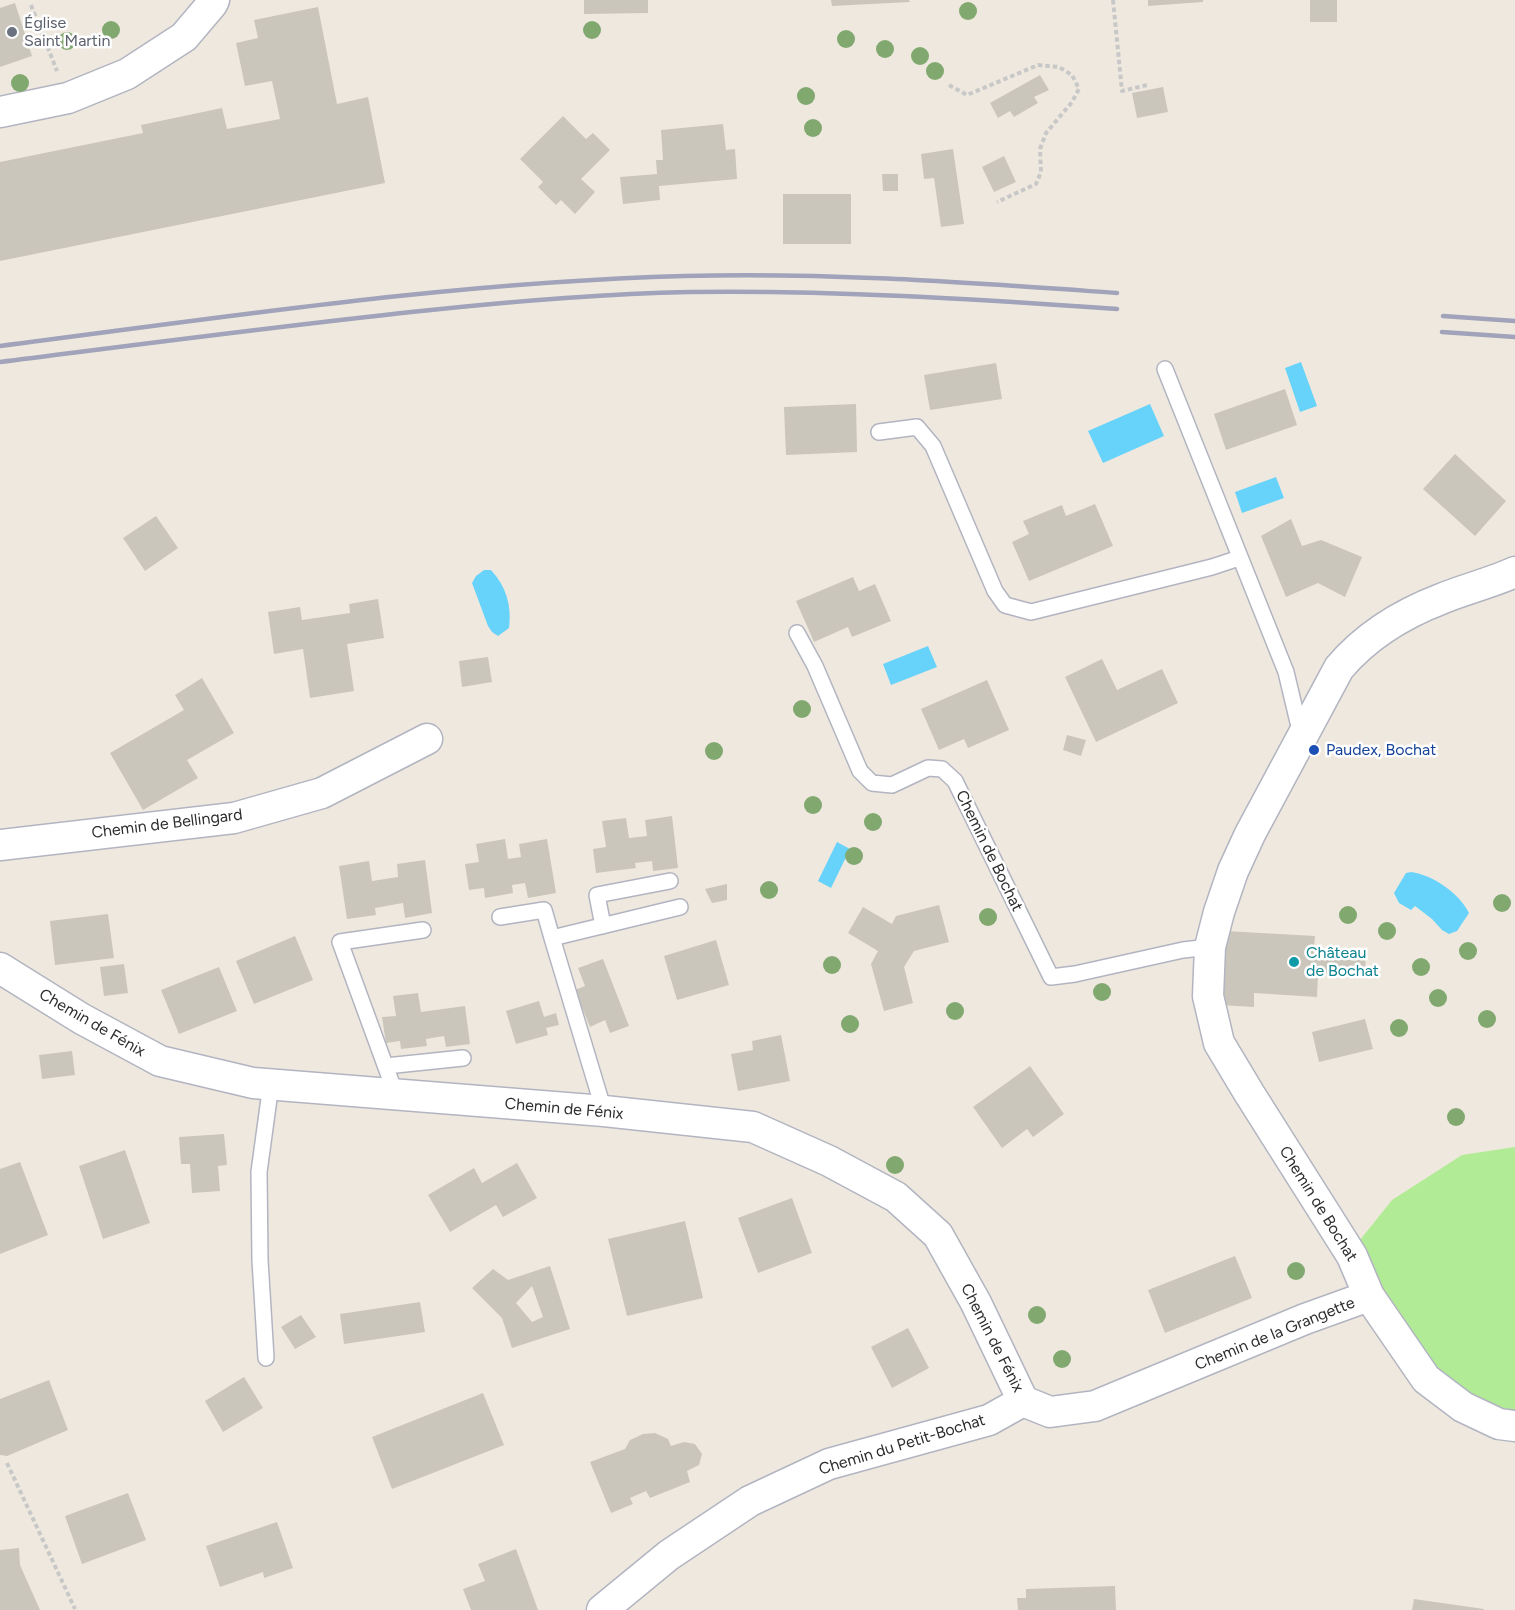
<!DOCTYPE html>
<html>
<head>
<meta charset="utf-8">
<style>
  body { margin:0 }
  canvas { display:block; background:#efe8de }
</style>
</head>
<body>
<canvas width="1515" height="1610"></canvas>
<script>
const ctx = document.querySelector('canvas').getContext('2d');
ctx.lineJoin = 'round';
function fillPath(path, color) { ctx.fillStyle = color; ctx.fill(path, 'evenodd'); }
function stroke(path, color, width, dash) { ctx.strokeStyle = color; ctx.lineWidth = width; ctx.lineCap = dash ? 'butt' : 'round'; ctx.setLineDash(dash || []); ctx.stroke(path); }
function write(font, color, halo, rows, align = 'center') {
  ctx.font = font + ' Figtree,sans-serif'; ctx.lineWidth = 5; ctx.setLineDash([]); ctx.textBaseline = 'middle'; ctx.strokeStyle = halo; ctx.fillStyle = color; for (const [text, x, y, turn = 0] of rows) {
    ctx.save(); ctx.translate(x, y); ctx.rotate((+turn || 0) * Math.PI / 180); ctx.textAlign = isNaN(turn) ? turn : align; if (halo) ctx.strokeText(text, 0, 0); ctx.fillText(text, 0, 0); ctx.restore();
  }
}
fillPath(new Path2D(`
  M1515 1147V1417L1470 1397 1433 1371 1382 1298 1356 1245 1392 1200 1462 1155Z`), '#b2eb96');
fillPath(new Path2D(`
  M1301 362 1317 406 1300 412 1285 368Z
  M1150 404 1164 436 1103 463 1088 431Z
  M1276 477 1284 498 1242 513 1235 492Z
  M484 570H491C506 586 512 606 509 628L498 636 492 632 488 626 472 583 476 576Z
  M928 646 937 667 891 685 883 664Z
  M837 842 850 849 831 888 818 881Z
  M1411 872C1433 875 1459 893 1469 913L1457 931 1449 934 1442 930 1432 919 1415 906 1411 910 1399 903 1394 893 1406 873Z`), '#68d3fa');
fillPath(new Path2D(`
  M584 0H648V13L584 14Z
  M831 0H909L910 2 832 6Z
  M1148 0H1203V2L1148 6Z
  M1310 0H1337V22H1310Z
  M15 3 32 56 0 67V8Z
  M318 7 337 104 368 97 385 183 0 261V162L143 133 141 125 222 108 227 129 280 119 272 81 245 86 236 43 258 38 254 20Z
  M1040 75 1049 90 1034 97 1038 103 1014 117 1010 111 998 118 990 103Z
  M1163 87 1168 112 1137 118 1132 93Z
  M563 116 586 139 593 133 610 150 581 179 595 192 575 214 561 200 556 205 538 187 543 182 520 159Z
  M723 124 726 150 735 149 737 179 659 186 660 200 623 204 620 177 657 174 656 160H663L661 130Z
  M953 149 964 224 941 227 934 178 924 179 921 154Z
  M1004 156 1016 182 994 192 982 167Z
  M882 174H898V191H883Z
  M783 194H851V244H783Z
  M996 363 1002 399 930 410 924 375Z
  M1285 389 1297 425 1226 450 1214 414Z
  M856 404 857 452 786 455 784 407Z
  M1455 454 1506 501 1475 536 1423 489Z
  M1095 504 1113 546 1029 581 1012 542 1029 534 1023 521 1062 505 1066 516Z
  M156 516 178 548 145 571 123 538Z
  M1291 519 1302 546 1321 540 1362 557 1345 597 1318 583 1286 597 1261 536Z
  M853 577 859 591 875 584 891 621 852 637 848 627 814 642 796 601Z
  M378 599 384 638 347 644 354 691 310 698 303 649 274 654 268 612 300 607 302 620 350 613 349 604Z
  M488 657 492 682 462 687 459 661Z
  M1102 659 1117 690 1162 669 1178 703 1096 742 1065 677Z
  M202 678 234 733 187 760 198 778 143 810 110 753 184 710 175 695Z
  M987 680 1009 730 968 748 964 739 939 750 921 709Z
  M1067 735 1086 740 1081 756 1063 750Z
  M672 816 678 868 653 871 652 861 635 863 636 868 596 873 593 849 606 847 602 821 626 818 629 838 647 836 645 820Z
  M505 839 508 859 521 857 519 844 547 839 556 893 528 898 525 883 512 885 513 893 485 898 484 888 469 890 465 864 479 862 476 844Z
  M425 860 432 913 405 918 403 903 375 908 376 915 347 919 339 866 369 861 372 881 398 877 397 864Z
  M727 884V900L712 903 705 889Z
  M939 905 949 942 914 951 904 967 913 1003 884 1011 871 964 878 951 848 933 863 907 892 924 896 916Z
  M108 914 114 958 55 965 50 921Z
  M1225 931 1315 936 1314 948 1366 950 1365 976 1318 973 1317 997 1254 993V1007L1220 1005Z
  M295 936 313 980 254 1004 236 961Z
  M716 940 729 985 677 1000 664 956Z
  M603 959 629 1026 610 1033 605 1020 590 1027 575 990 585 986 578 968Z
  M124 964 128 993 104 996 100 967Z
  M219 967 237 1011 179 1034 161 990Z
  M418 993 421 1012 465 1006 470 1044 446 1047 444 1036 426 1039 427 1046 401 1049 400 1041 386 1043 382 1017 396 1016 393 996Z
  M539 1001 544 1017 556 1013 559 1025 546 1028 548 1035 516 1044 506 1011Z
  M1365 1019 1373 1049 1319 1062 1312 1032Z
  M781 1035 790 1081 738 1091 731 1054 753 1050 752 1041Z
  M72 1051 75 1075 42 1079 39 1055Z
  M1030 1066 1064 1114 1033 1137 1027 1129 1002 1148 973 1107Z
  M224 1134 227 1165 218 1166 220 1191 192 1193 190 1164H181L179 1137Z
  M125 1150 150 1223 103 1239 79 1166Z
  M20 1162 48 1235 0 1254V1169Z
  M517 1163 537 1198 503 1217 496 1205 450 1232 428 1195 474 1168 482 1183Z
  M792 1198 812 1253 758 1273 738 1218Z
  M685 1221 703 1298 627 1316 608 1239Z
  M1235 1256 1252 1298 1165 1333 1148 1290Z
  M550 1266 570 1329 512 1348 502 1318 472 1288 493 1269 508 1280ZM532 1286 543 1317 532 1322 516 1303Z
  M420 1302 425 1332 344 1344 340 1314Z
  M301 1315 316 1337 295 1349 281 1327Z
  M908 1328 929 1368 892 1388 871 1347Z
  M244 1377 263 1408 223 1432 205 1401Z
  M49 1380 68 1430 7 1456 0 1455V1399Z
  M483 1393 504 1445 392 1489 372 1437Z
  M655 1433 668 1439 671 1446 684 1442 695 1444 702 1454 699 1465 687 1471 690 1482 650 1498 646 1491 630 1498 633 1504 611 1513 590 1462 625 1449 630 1440 643 1434Z
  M128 1493 146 1540 82 1564 65 1516Z
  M277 1522 293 1568 264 1578 263 1572 220 1587 206 1546Z
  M19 1548 20 1565 40 1610H0V1550Z
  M516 1549 538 1610H471L463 1589 485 1581 478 1564Z
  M1115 1586 1116 1610H1018L1017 1598H1026V1589Z
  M1414 1599 1484 1609V1610H1412Z`), '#cbc6bc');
const service = new Path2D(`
  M1165 369 1286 672 1301 735
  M879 432 917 427 933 446 995 591 1005 605 1031 612 1212 567 1239 558
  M797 633 815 666 860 771 872 783 892 785 928 768 942 769 955 781 1051 977 1075 974 1183 950 1210 947
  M500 917 544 910 552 938
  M603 926 597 895 670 881
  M386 1066 463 1058
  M396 1095 340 942 423 930
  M604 1111 552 938 680 907
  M266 1358 260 1260 259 1172 271 1084`);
const minor = new Path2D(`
  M0 112 68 98 127 74 184 37 212 4 214 0
  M1515 572C1491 583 1465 589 1441 599 1402 614 1366 636 1339 668L1250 834 1233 871 1219 912 1210 947 1208 996 1219 1043 1249 1093 1352 1256 1369 1296 1426 1379 1463 1407 1499 1424 1515 1426
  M0 845 234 818 322 793 427 739
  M0 968 82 1019 160 1061 253 1083 604 1111 753 1127 829 1161 896 1197 938 1235 976 1303 1023 1401
  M1023 1401 1050 1412 1095 1406 1305 1319 1369 1296
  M602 1610 669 1555 750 1501 829 1464 989 1420 1023 1401`);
stroke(service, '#b2b5c1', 18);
stroke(minor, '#b2b5c1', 33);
stroke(new Path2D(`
  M1113 0 1122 91 1147 85
  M31 5 57 71
  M949 85 967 95 1038 65 1059 67 1072 75 1079 89 1072 102 1046 133 1040 149 1041 172 1036 184 997 202
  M7 1463 75 1609`), '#c8c8c8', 4, [4.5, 3]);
stroke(service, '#fff', 15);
stroke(minor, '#fff', 30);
stroke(new Path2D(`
  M1443 316 1515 321
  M1442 332 1515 337
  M0 346C227 317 455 282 684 276 829 272 973 283 1117 293
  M0 362C143 344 287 325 431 310 516 301 603 294 689 292 832 290 974 299 1117 309`), '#a0a3b9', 4.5);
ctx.fillStyle = '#81a86f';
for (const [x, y] of [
  [968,11],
  [111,30],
  [592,30],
  [846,39],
  [67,41],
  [885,49],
  [920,56],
  [935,71],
  [20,83],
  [806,96],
  [813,128],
  [802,709],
  [714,751],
  [813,805],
  [873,822],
  [854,856],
  [769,890],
  [1502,903],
  [1348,915],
  [988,917],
  [1387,931],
  [1468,951],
  [832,965],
  [1421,967],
  [1102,992],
  [1438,998],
  [955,1011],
  [1487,1019],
  [850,1024],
  [1399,1028],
  [1456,1117],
  [895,1165],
  [1296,1271],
  [1037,1315],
  [1062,1359]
]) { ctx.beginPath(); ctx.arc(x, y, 9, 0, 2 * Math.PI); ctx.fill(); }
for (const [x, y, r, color] of [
  [12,32,6,"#6b7280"],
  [1314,750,6,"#1a4fb4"],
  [1294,962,6,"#0f9aa8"]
]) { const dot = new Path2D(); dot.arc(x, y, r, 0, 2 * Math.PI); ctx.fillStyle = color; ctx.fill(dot); stroke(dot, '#fff', 2); }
write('16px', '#5b616d', '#fff', [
  ["Église",24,23],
  ["Saint Martin",24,41]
], 'left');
write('16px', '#164399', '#fff', [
  ["Paudex, Bochat",1326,750]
], 'left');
write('16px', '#2d2d2d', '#fff', [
  ["Chemin de Bellingard",167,824,-7],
  ["Chemin de Bochat",989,851,64],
  ["Chemin de Fénix",92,1023,30],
  ["Chemin de Fénix",564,1109,5],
  ["Chemin de Bochat",1318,1204,58],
  ["Chemin de la Grangette",1275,1334,-22],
  ["Chemin de Fénix",992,1338,63],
  ["Chemin du Petit-Bochat",902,1445,-17]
]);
write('16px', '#0d838f', '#fff', [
  ["Château",1306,953],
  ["de Bochat",1306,971]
], 'left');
</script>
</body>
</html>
